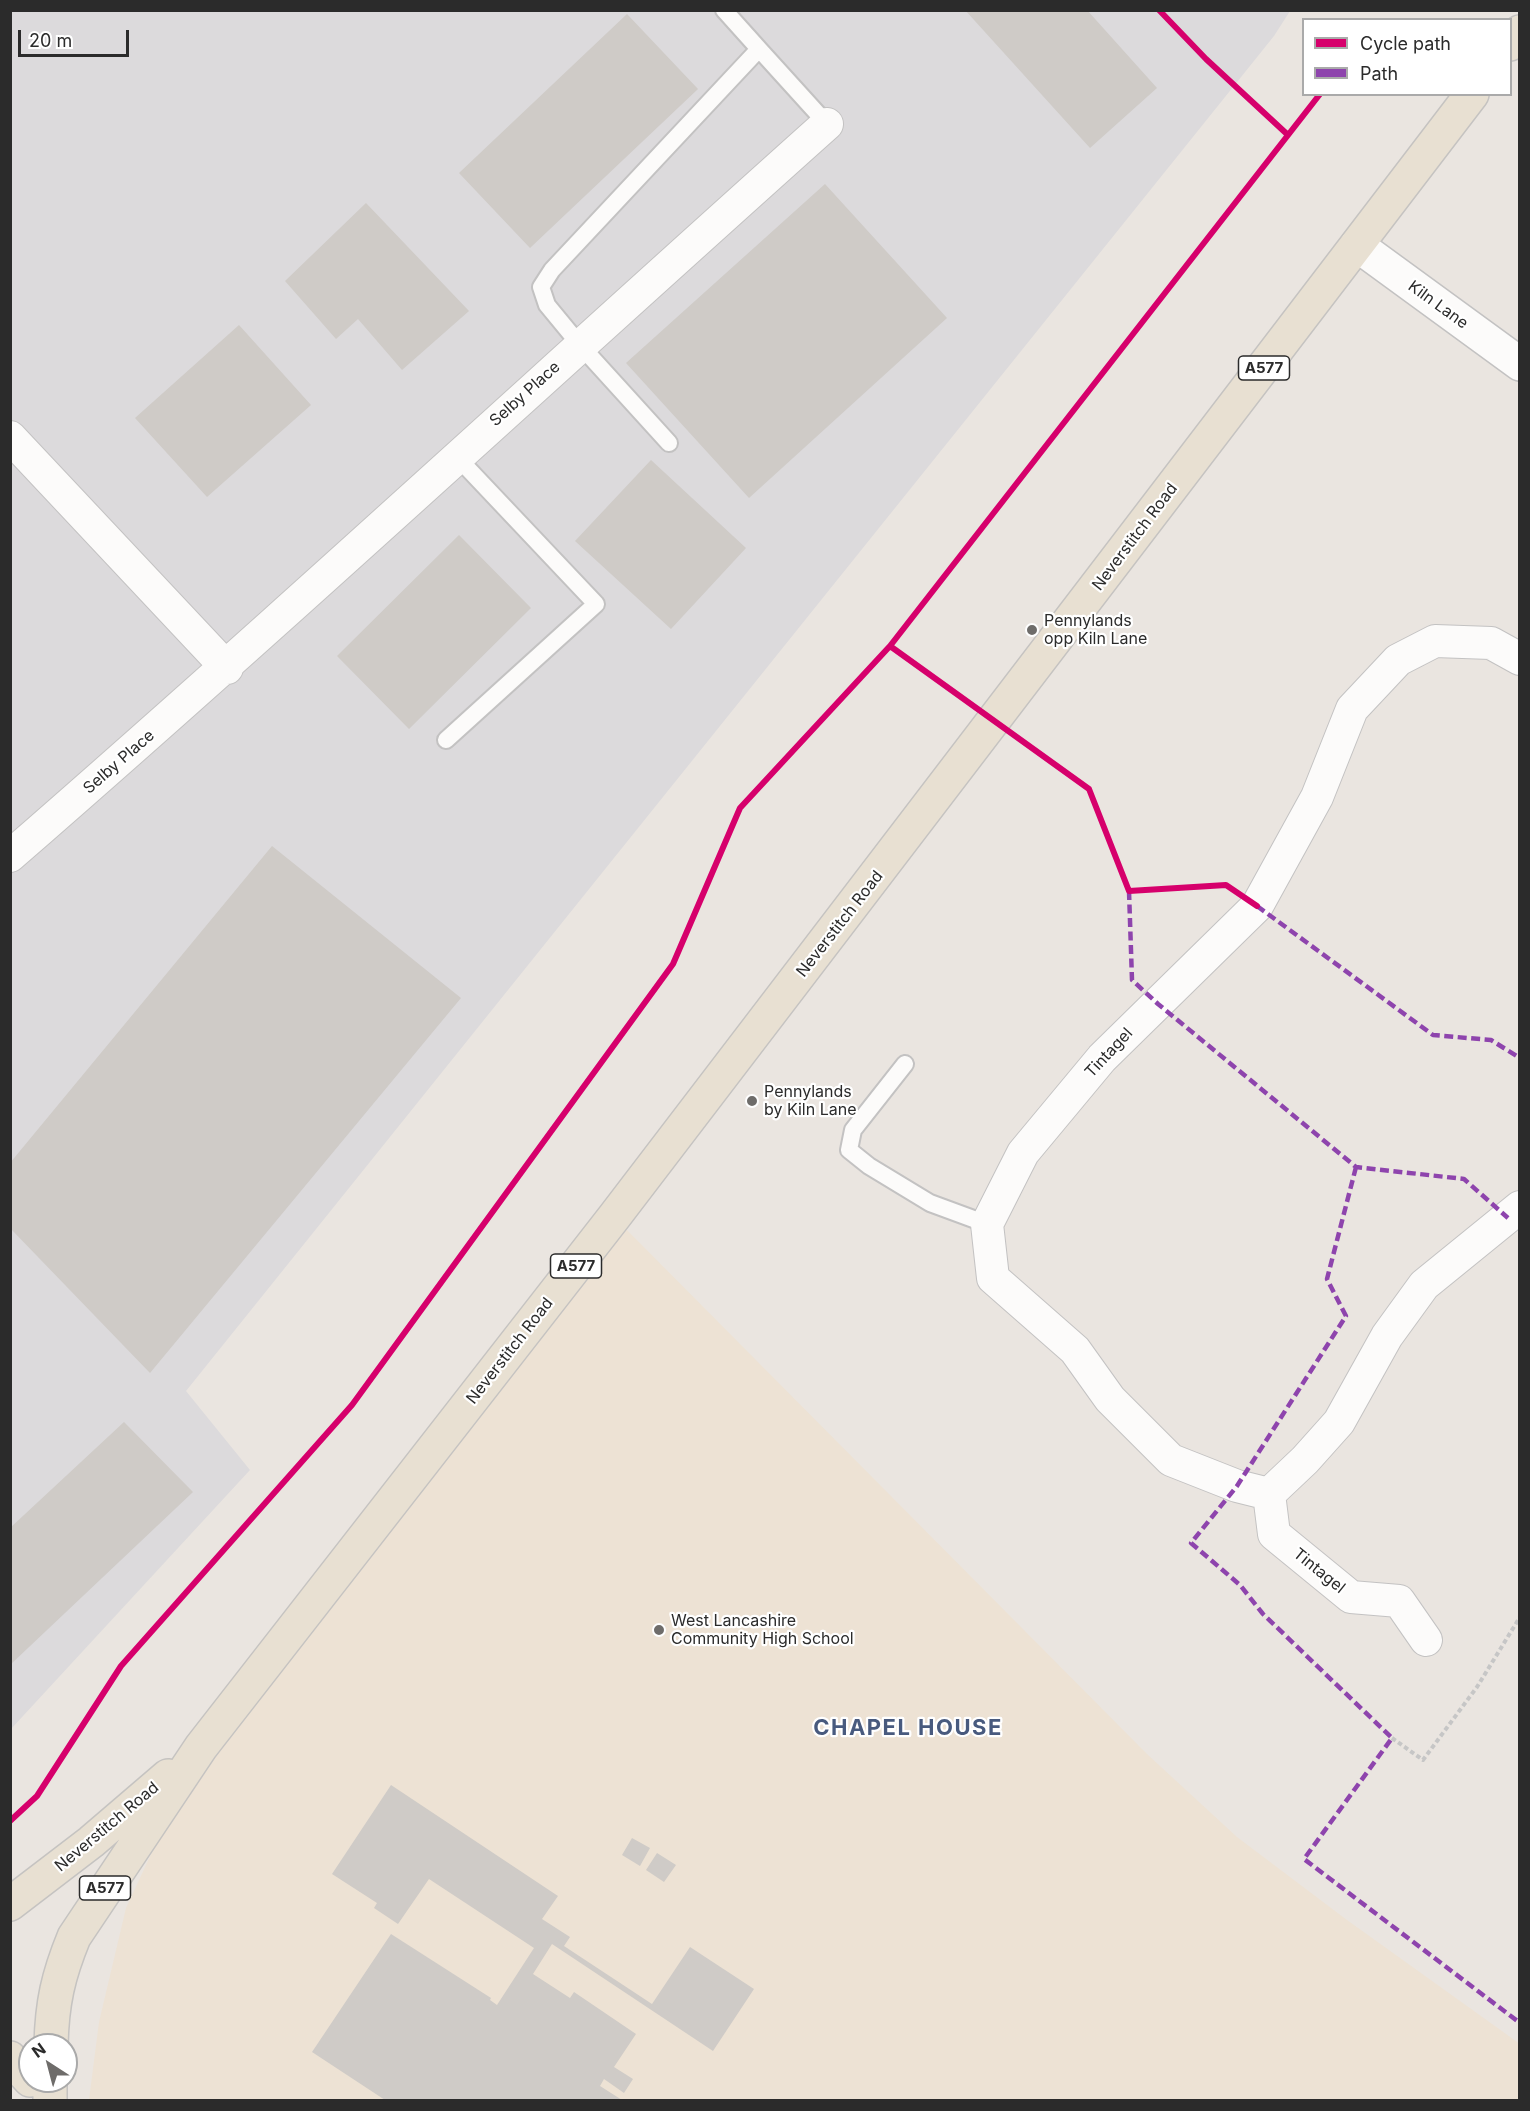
<!DOCTYPE html>
<html>
<head>
<meta charset="utf-8">
<style>
  body { margin:0 }
  #map { position:relative; width:1530px; height:2111px; overflow:hidden; background:#eae5e0; font-family:Inter,sans-serif }
  canvas { display:block }
  .frame { position:absolute; inset:0; border:12px solid #2b2b2b; pointer-events:none }
  .legend { position:absolute; left:1302px; top:18px; width:210px; height:78px; box-sizing:border-box; background:#fff; border:2px solid #aaa; margin:0; padding:8px 10px; list-style:none; font-size:18px; color:#2b2b2b }
  .legend li { display:flex; align-items:center; gap:12px; height:30px }
  .legend b { width:30px; border:2px solid #aaa }
  .north { position:absolute; left:18px; top:2033px; width:60px; height:60px; box-sizing:border-box; background:#fff; border:2px solid #aaa; border-radius:50%; rotate:324deg; font-size:16px; font-weight:700; line-height:24px; text-align:center; color:#2b2b2b }
  .north::after { content:''; display:block; margin:auto; width:21px; height:27px; background:#6e6c6a; clip-path:polygon(50% 0,100% 100%,50% 72%,0 100%) }
  .scale { position:absolute; left:18px; top:30px; width:111px; height:27px; box-sizing:border-box; border:3px solid #2b2b2b; border-top:0; padding-left:8px; font-size:18px; line-height:21px; white-space:nowrap; color:#2b2b2b; -webkit-text-stroke:4px #fff; paint-order:stroke }
</style>
</head>
<body>
<div id="map">
<canvas width="1530" height="2111"></canvas>
<div class="frame"></div>
<ul class="legend">
<li><b style="height:8px;background:#d6006c"></b>Cycle path</li>
<li><b style="height:8px;background:#8e44ad"></b>Path</li>
</ul>
<div class="north">N</div>
<div class="scale">20 m</div>
</div>
<script>
const ctx = document.querySelector('canvas').getContext('2d');
ctx.lineJoin = 'round';
function fillPath(path, color) { ctx.fillStyle = color; ctx.fill(path, 'evenodd'); }
function stroke(path, color, width, dash) { ctx.strokeStyle = color; ctx.lineWidth = width; ctx.lineCap = dash ? 'butt' : 'round'; ctx.setLineDash(dash || []); ctx.stroke(path); }
function write(font, color, halo, rows, align = 'center') {
  ctx.font = font + ' Inter,sans-serif'; ctx.lineWidth = 4.5; ctx.setLineDash([]); ctx.textBaseline = 'middle'; ctx.strokeStyle = halo; ctx.fillStyle = color; for (const [text, x, y, turn = 0] of rows) {
    ctx.save(); ctx.translate(x, y); ctx.rotate((+turn || 0) * Math.PI / 180); ctx.textAlign = isNaN(turn) ? turn : align; if (halo) ctx.strokeText(text, 0, 0); ctx.fillText(text, 0, 0); ctx.restore();
  }
}
fillPath(new Path2D(`
  M11 11H1290L1274 36 186 1391 250 1470 11 1729Z`), '#dcdadc');
fillPath(new Path2D(`
  M614 1217 1147 1754 1237 1837 1347 1920 1520 2044 1519 2100H89L99 2022 126 1908 201 1747Z`), '#ede2d4');
fillPath(new Path2D(`
  M965 10H1087L1157 88 1090 148Z
  M627 14 698 89 530 248 459 173Z
  M825 184 947 318 749 498 626 363Z
  M366 203 469 311 402 370 358 319 336 339 285 281Z
  M239 325 311 405 207 497 135 418Z
  M651 460 746 548 671 629 575 541Z
  M459 535 531 608 409 729 337 656Z
  M272 846 461 998 150 1373 10 1228V1163Z
  M124 1422 193 1492 10 1665V1528Z
  M391 1785 558 1896 542 1919 570 1937 564 1946 652 2004 690 1947 754 1989 713 2051 552 1944 533 1974 570 1998 574 1992 636 2034 614 2067 633 2079 624 2093 604 2079 600 2086 622 2100H385L312 2052 391 1934 491 1998 490 2000 497 2005 534 1948 429 1879 398 1924 374 1908 377 1903 332 1874Z
  M632 1838 650 1848 640 1866 622 1855Z
  M657 1853 676 1865 664 1882 646 1870Z`), '#cfcbc7');
const lane = new Path2D(`
  M724 10 759 49
  M669 443 580 345 547 305 541 287 552 270 759 49 827 124
  M446 740 596 604 457 457
  M905 1064 853 1130 849 1150 869 1166 930 1203 987 1224`);
const street = new Path2D(`
  M10 437 227 668
  M1520 659 1491 643 1435 641 1398 660 1352 709 1317 797 1257 906 1102 1058 1023 1153 987 1224 993 1278 1075 1350 1110 1399 1171 1460 1237 1486 1269 1494 1305 1460 1339 1422 1387 1336 1424 1285 1520 1207
  M10 856C286 616 554 368 827 124
  M1269 1494 1274 1534 1351 1597 1399 1601 1426 1640`);
const secondary = new Path2D(`
  M1357 245 1520 364`);
const primary = new Path2D(`
  M1510 44 1520 32
  M10 1904 91 1842 168 1776
  M51 2045C52 2003 58 1976 74 1937L201 1747 614 1217 1472 94
  M10 2058 30 2080
  M50 2100V2081`);
stroke(lane, '#c3c2c2', 20);
stroke(street, '#c3c2c2', 34);
stroke(secondary, '#c3c2c2', 36);
stroke(primary, '#c5c3c1', 36);
stroke(new Path2D(`
  M1392 1738 1423 1760 1477 1687 1520 1617`), '#c6c6c6', 4, [4.5, 3]);
stroke(lane, '#fcfbfa', 16);
stroke(street, '#fcfbfa', 32);
stroke(secondary, '#fcfbfa', 33);
stroke(primary, '#e8e0d2', 33);
stroke(new Path2D(`
  M1129 891 1132 980 1158 1004 1356 1167 1464 1179 1508 1218
  M1257 906 1433 1035 1491 1040 1520 1058
  M1356 1167 1327 1279 1346 1316 1237 1486 1191 1543 1240 1585 1263 1614 1392 1738 1304 1859 1520 2023`), '#8e44ad', 4.5, [9, 4.5]);
stroke(new Path2D(`
  M1159 10 1206 59 1288 135
  M1257 906 1226 885 1129 891 1089 789 890 646 1320 94
  M10 1821 37 1796 121 1666 352 1405 673 964 740 808 890 646`), '#d6006c', 6);
for (const [x, y, r, color] of [
  [1032,630,6,"#6e6c6a"],
  [752,1101,6,"#6e6c6a"],
  [659,1630,6,"#6e6c6a"]
]) { const dot = new Path2D(); dot.arc(x, y, r, 0, 2 * Math.PI); ctx.fillStyle = color; ctx.fill(dot); stroke(dot, '#fff', 2); }
for (const [x, y, w] of [
  [1264,368,51],
  [576,1266,51],
  [105,1888,51]
]) { const box = new Path2D(); box.roundRect(x - w / 2, y - 12, w, 24, 4.5); ctx.fillStyle = '#fff'; ctx.fill(box); stroke(box, '#2b2b2b', 1.5); }
write('bold 15px', '#2b2b2b', null, [
  ["A577",1264,368],
  ["A577",576,1266],
  ["A577",105,1888]
]);
write('16px', '#2b2b2b', '#fff', [
  ["Kiln Lane",1438,305,36],
  ["Selby Place",525,394,-42],
  ["Neverstitch Road",1135,537,-53],
  ["Selby Place",119,762,-41],
  ["Neverstitch Road",840,924,-52],
  ["Tintagel",1109,1053,-47],
  ["Neverstitch Road",510,1351,-52],
  ["Tintagel",1319,1571,39],
  ["Neverstitch Road",107,1827,-40]
]);
write('16px', '#2b2b2b', '#fff', [
  ["Pennylands",1044,621],
  ["opp Kiln Lane",1044,639],
  ["Pennylands",764,1092],
  ["by Kiln Lane",764,1110],
  ["West Lancashire",671,1621],
  ["Community High School",671,1639]
], 'left');
ctx.letterSpacing = '1.5px';
write('bold 22px', '#485a7e', '#fff', [
  ["CHAPEL HOUSE",908,1728]
]);
ctx.letterSpacing = '0px';
</script>
</body>
</html>
